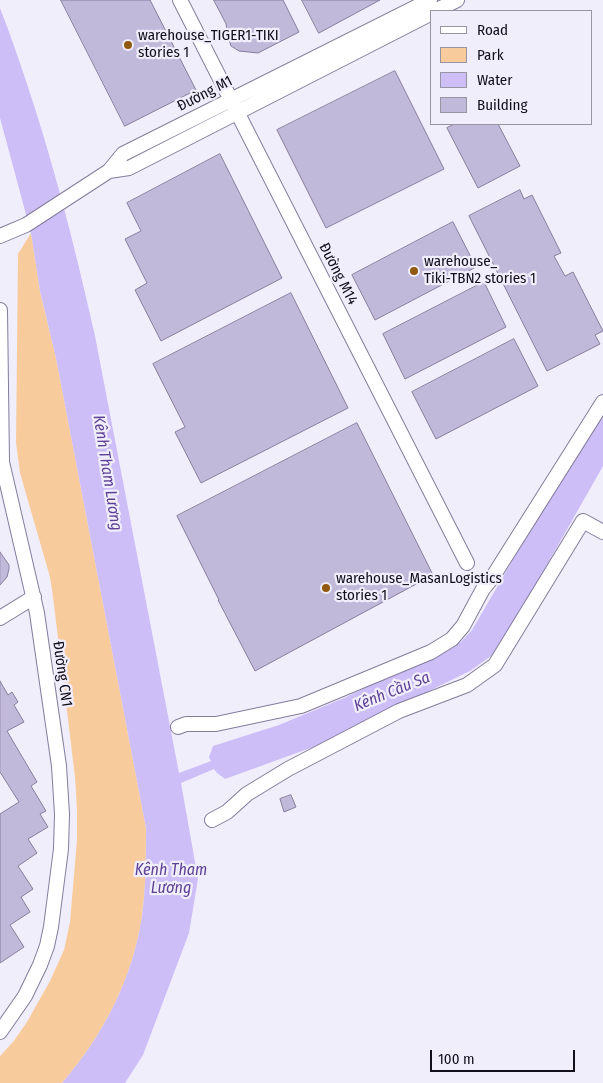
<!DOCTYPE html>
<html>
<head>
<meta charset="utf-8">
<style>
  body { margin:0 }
  #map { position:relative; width:603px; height:1083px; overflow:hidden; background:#f1eefc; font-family:"Fira Sans Condensed",sans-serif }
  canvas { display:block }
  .legend { position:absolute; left:430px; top:10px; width:162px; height:115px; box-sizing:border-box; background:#f1eefc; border:1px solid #9895a2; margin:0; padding:6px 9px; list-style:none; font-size:15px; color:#120f1b }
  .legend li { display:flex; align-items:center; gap:10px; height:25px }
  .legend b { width:25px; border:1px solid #9895a2 }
  .scale { position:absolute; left:430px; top:1050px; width:145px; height:22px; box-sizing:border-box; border:2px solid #120f1b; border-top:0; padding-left:6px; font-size:15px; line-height:18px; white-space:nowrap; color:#120f1b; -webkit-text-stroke:4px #f1eefc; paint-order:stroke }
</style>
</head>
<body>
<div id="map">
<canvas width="603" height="1083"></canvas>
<ul class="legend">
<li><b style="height:6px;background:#fff"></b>Road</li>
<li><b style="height:14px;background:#f8cb9d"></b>Park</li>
<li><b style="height:14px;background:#cdbef8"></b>Water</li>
<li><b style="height:14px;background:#c1b9da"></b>Building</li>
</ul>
<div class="scale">100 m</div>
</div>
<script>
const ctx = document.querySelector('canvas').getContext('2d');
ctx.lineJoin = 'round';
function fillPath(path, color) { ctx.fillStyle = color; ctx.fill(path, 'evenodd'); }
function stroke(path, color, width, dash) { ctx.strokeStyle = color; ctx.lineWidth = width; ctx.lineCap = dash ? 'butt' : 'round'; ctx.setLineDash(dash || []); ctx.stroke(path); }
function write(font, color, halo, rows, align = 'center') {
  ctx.font = font + ' "Fira Sans Condensed",sans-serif'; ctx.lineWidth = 4.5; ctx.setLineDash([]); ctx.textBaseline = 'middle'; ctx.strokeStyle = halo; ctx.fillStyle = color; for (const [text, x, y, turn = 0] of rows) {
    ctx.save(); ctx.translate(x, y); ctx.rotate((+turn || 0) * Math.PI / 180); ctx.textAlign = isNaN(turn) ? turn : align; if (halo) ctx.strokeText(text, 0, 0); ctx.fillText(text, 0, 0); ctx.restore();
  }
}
fillPath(new Path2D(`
  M31 233 40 291 56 358 146 828C146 858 146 887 142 916 133 978 103 1036 62 1083H0V1056L13 1042 27 1022 50 981 64 950 70 922 77 840V810L75 777 53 597 50 577 20 473 16 443 18 254Z`), '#f8cb9d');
fillPath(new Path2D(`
  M0 8C41 115 70 224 95 336L179 773 211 761 209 757 213 746 279 725 344 698 461 642 472 630 553 491 603 412V466L498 651 470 671 316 746 225 779 217 773 214 769 181 783 198 879 189 933 143 1055 125 1083H62C103 1036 133 978 142 916 146 887 146 858 146 828L56 358 40 291 31 233 0 118Z`), '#cdbef8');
const building = new Path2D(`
  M61 0H150L196 90 125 126Z
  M214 0H283L299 32 258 53 239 51 231 46 228 37 226 24Z
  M302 0H380L319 33Z
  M395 71 444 169 326 228 277 130Z
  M455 124H498L520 166 478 188 447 128Z
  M220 154 282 278 161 341 135 290 147 283 125 239 141 231 127 203Z
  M520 190 524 199 532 195 561 253 554 256 565 276 573 272 603 331 595 335 600 344 547 371 469 216Z
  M453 222 476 267 375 320 352 275Z
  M484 282 506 327 405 379 383 334Z
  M291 293 348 408 201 483 175 432 185 427 153 364Z
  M514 339 538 386 436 439 412 392Z
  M357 423 433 575 255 671 218 600H219L177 516Z
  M0 552 9 565V569L7 577 0 585Z
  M0 681 8 695 12 692 18 702 14 705 24 722 7 731 37 782 31 786 46 811 40 814 48 827 28 839 37 853 18 866 33 889 21 897 30 912 10 925 24 947 0 963V814L19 802 0 772Z
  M291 795 296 807 284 812 280 799Z`);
fillPath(building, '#c1b9da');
stroke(building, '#867e9d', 1);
const minor = new Path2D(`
  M180 0 467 563
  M435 11 457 0
  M109 171 129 168 432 13
  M0 236 26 225 109 171 123 154 430 0
  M0 310 2 462 37 613 59 766 62 814 61 849 51 927 47 946 40 965 25 996 0 1032
  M0 618 34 597
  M178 727 186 724H216L301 706 431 652 452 639 463 626 483 589 492 578 603 402
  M212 820 227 812 247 794 288 769 399 711 467 685 495 665 583 521 603 532`);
stroke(minor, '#847c9b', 16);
stroke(minor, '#fff', 14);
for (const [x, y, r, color] of [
  [128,45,5,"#90590f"],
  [414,271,5,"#90590f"],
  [326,588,5,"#90590f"]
]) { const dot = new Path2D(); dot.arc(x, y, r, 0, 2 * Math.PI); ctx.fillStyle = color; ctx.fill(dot); stroke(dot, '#f1eefc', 2); }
write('15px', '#120f1b', '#f1eefc', [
  ["warehouse_TIGER1-TIKI",138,36],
  ["stories 1",138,53],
  ["warehouse_",424,262],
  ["Tiki-TBN2 stories 1",424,279],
  ["warehouse_MasanLogistics",336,579],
  ["stories 1",336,596]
], 'left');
write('15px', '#120f1b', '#f1eefc', [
  ["Đường M1",205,94,-27],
  ["Đường M14",338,274,63],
  ["Đường CN1",62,674,82]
]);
write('italic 16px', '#5e4195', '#f1eefc', [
  ["Kênh Tham Lương",107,473,81],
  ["Kênh Cầu Sa",392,692,-22],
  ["Kênh Tham",171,871],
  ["Lương",171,889]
]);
</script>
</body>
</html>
